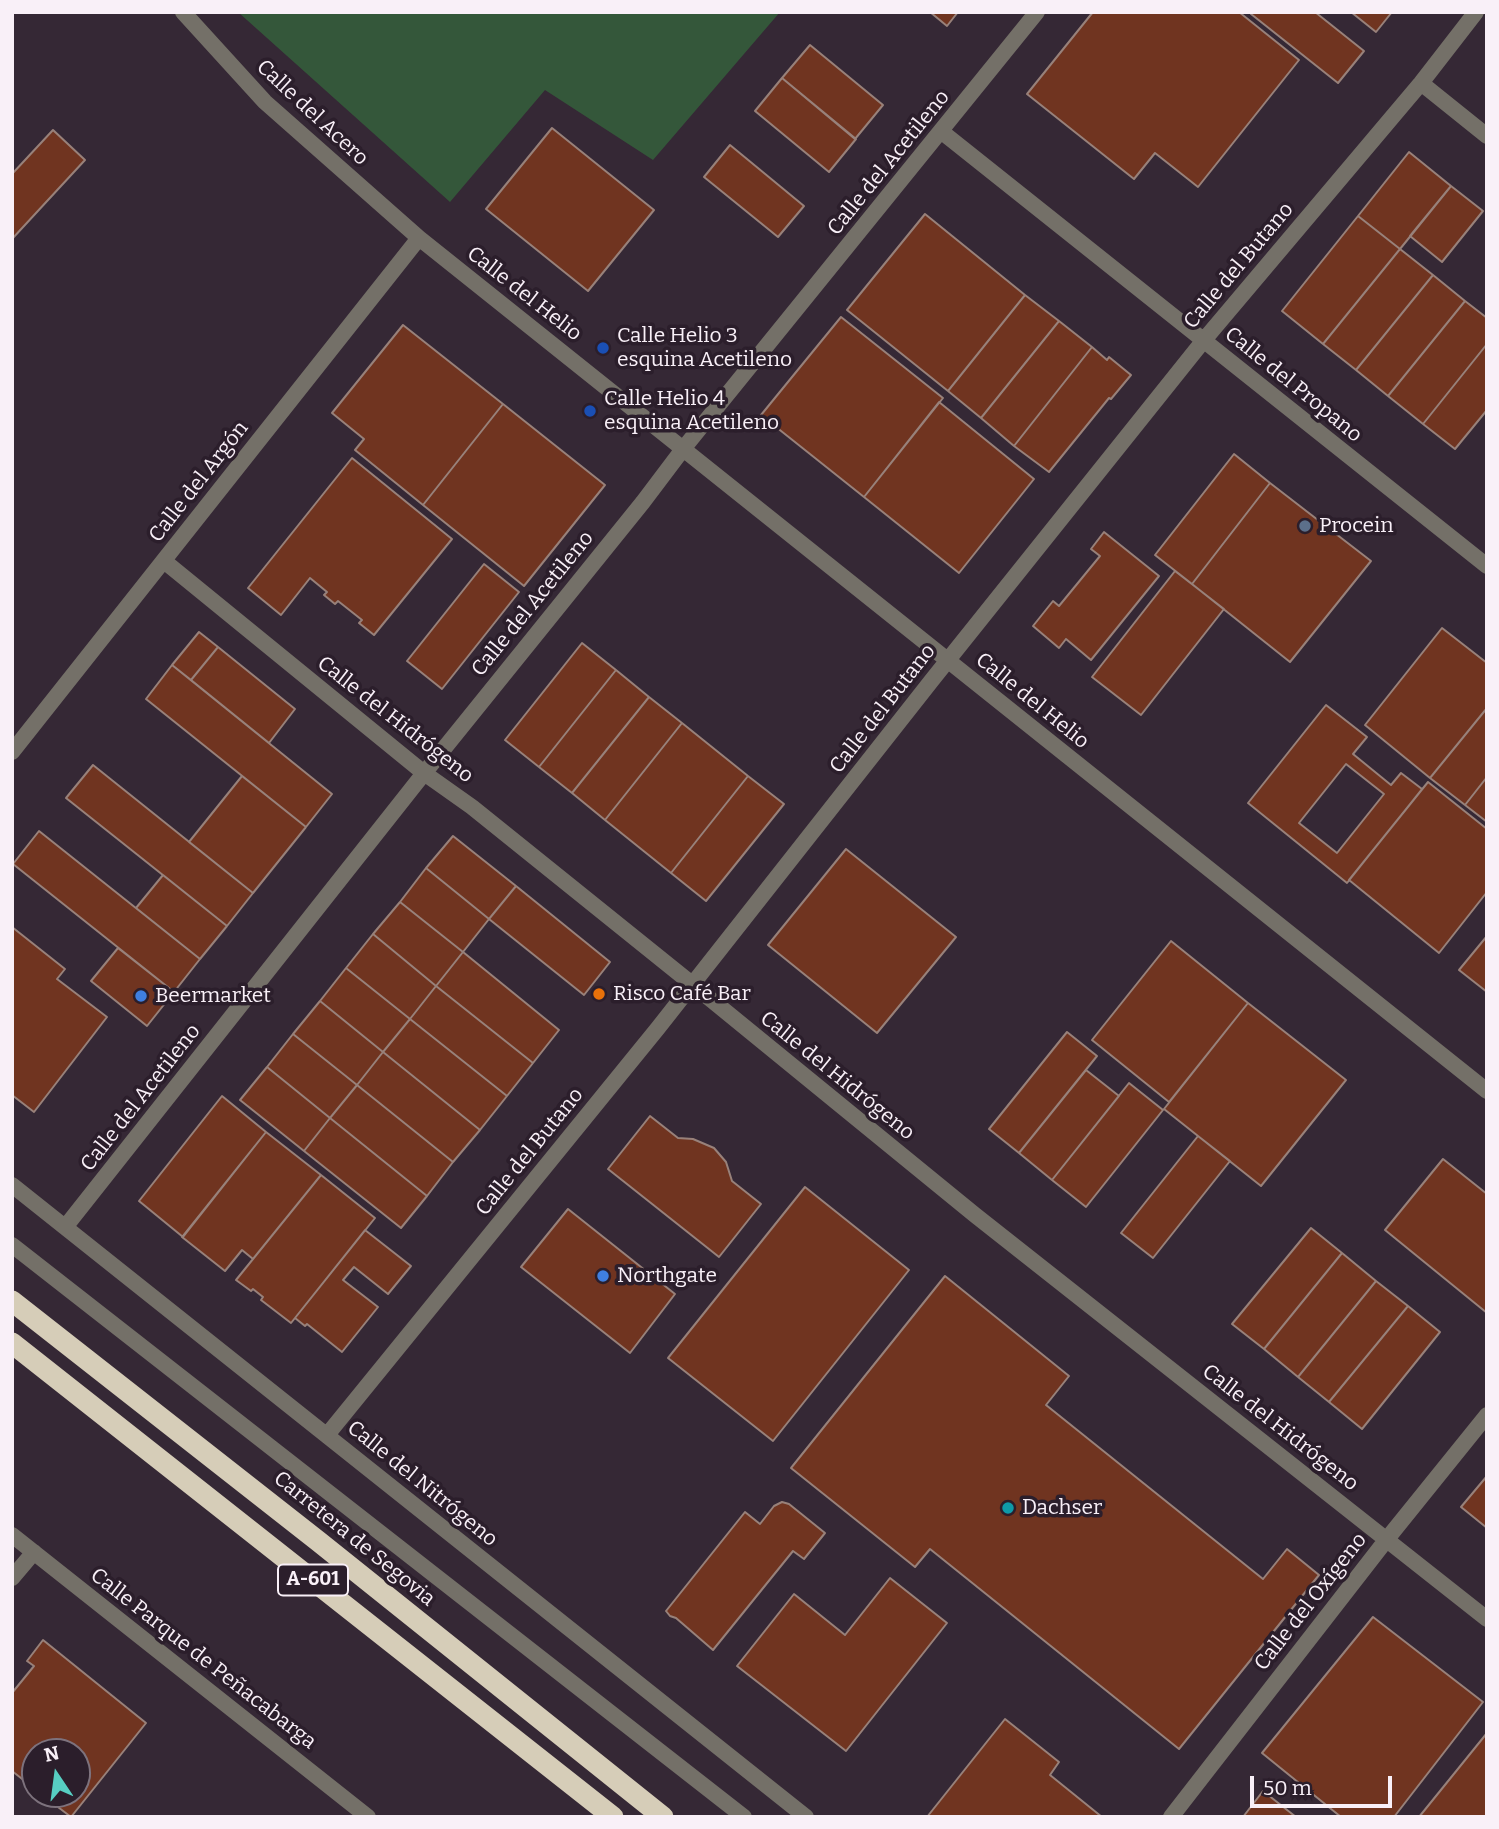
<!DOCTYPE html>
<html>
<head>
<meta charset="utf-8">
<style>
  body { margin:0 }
  #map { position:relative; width:1499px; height:1829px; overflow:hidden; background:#352835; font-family:Bitter,serif }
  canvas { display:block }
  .frame { position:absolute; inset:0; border:14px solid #f9f0f8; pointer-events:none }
  .north { position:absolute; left:21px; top:1738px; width:70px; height:70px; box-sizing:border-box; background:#2b1e2b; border:2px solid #7d727d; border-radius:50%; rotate:347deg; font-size:19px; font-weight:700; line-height:28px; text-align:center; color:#f9f0f8 }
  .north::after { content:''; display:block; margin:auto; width:24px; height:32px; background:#57cec2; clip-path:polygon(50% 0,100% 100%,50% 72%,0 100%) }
  .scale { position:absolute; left:1250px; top:1776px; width:142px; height:32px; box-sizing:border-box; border:4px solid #f9f0f8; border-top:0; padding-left:9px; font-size:21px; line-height:24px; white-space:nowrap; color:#f9f0f8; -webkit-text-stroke:5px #2b1e2b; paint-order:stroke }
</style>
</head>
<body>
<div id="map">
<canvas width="1499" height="1829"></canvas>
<div class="frame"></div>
<div class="north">N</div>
<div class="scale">50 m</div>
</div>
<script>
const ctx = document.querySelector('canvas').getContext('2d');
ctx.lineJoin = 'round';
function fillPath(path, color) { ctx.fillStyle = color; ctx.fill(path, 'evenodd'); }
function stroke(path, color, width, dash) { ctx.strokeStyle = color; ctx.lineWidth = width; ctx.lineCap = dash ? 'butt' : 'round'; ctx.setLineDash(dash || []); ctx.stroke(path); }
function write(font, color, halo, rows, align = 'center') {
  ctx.font = font + ' Bitter,serif'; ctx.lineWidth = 7; ctx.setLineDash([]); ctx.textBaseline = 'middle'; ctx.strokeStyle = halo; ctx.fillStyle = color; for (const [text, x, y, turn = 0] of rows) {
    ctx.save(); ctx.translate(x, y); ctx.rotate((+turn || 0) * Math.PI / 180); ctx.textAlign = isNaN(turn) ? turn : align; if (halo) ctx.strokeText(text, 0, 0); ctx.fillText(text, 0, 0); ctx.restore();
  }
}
fillPath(new Path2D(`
  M238 12H780L653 160 545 90 450 202Z`), '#34573a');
const building = new Path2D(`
  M930 12H958L947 26Z
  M1093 12H1239L1299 60 1198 187 1155 153 1134 179 1027 94Z
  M1252 12H1315L1364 51 1338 83 1251 14Z
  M1351 12H1392L1376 32Z
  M810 45 883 105 855 139 782 78Z
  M782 78 856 139 829 172 755 111Z
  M552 128 654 210 588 291 486 209Z
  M53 130 85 160 12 239V174Z
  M730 145 804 206 778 237 704 177Z
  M1409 152 1451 186 1400 249 1358 216Z
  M1451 186 1483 211 1442 262 1410 236Z
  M925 214 1025 295 948 391 847 310Z
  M1358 216 1400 249 1323 344 1282 311Z
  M1400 249 1433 275 1356 370 1323 344Z
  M1433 275 1465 301 1388 396 1356 370Z
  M1025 295 1059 321 981 418 948 391Z
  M1465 301 1487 318V344L1423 424 1388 396Z
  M841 317 943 398 864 497 761 415Z
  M1059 321 1092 347 1014 446 981 418Z
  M403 325 503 404 423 505 355 450 364 439 332 413Z
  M1487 344V410L1455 449 1423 424Z
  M1092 347 1107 360 1109 357 1131 375 1111 399 1109 398 1049 472 1014 446Z
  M939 402 1034 479 959 573 864 497Z
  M503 404 605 485 524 586 423 505Z
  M1234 454 1270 483 1192 584 1155 555Z
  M352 458 452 539 374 635 359 623 362 620 338 601 335 604 324 595 327 592 310 578 281 615 248 588Z
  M1270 483 1371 561 1290 662 1192 584Z
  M1104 532 1159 576 1091 660 1066 639 1059 648 1033 626 1053 601 1059 606 1100 556 1091 549Z
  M484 564 519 592 442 689 407 661Z
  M1175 571 1224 609 1141 715 1092 677Z
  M1442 628 1487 663V708L1430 778 1365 725Z
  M199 632 218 647 191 680 172 665Z
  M582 643 616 670 539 767 505 740Z
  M218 647 295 709 269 743 191 680Z
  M172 665 332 794 306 827 146 699Z
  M616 670 649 697 572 793 539 767Z
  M649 697 682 723 605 820 572 793Z
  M1326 705 1367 737 1353 754 1391 785 1401 773 1422 789 1347 883 1248 803ZM1346 764 1384 794 1337 853 1299 823Z
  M1487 708V777L1465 805 1430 778Z
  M682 723 748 776 671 873 605 820Z
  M93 765 253 893 227 926 66 798Z
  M242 776 306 827 253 893 189 842Z
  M748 776 784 804 706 901 671 873Z
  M1487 777V822L1465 805Z
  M1428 782 1487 829V892L1439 953 1349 880Z
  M39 831 200 959 174 992 13 864Z
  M453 836 516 886 489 919 426 868Z
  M846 849 956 937 877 1033 768 945Z
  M426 868 489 919 463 952 400 902Z
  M163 875 227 926 200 959 136 908Z
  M516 886 610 962 584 995 489 919Z
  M400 902 463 952 436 986 373 934Z
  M12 927 65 969 57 979 107 1017 34 1112 12 1095Z
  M373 934 436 986 410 1019 346 968Z
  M1487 936V992L1459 970Z
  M1171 941 1248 1003 1169 1102 1092 1040Z
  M118 948 174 992 147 1026 91 981Z
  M463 952 559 1030 533 1063 436 986Z
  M346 968 410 1019 383 1052 320 1001Z
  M436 986 533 1063 507 1096 410 1019Z
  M320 1001 383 1052 357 1085 293 1034Z
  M1248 1003 1346 1080 1261 1186 1164 1109Z
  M410 1019 507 1096 480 1130 383 1052Z
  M1067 1032 1097 1056 1019 1153 989 1129Z
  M293 1034 357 1085 330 1118 267 1067Z
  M383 1052 480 1130 453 1162 357 1085Z
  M267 1067 330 1118 304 1151 240 1100Z
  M1086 1070 1119 1096 1052 1180 1019 1153Z
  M1129 1083 1163 1110 1086 1207 1052 1180Z
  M357 1085 453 1162 427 1196 330 1118Z
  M222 1096 266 1132 183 1237 139 1201Z
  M650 1116 678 1138 693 1139 714 1148 726 1162 732 1181 761 1204 719 1257 608 1169Z
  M330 1118 427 1196 401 1228 304 1151Z
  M266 1132 321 1175 253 1259 242 1250 225 1271 182 1237Z
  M1198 1136 1230 1161 1153 1258 1121 1233Z
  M1443 1159 1487 1194V1313L1385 1230Z
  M321 1175 375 1218 291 1323 261 1300 263 1297 253 1289 251 1291 236 1280Z
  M805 1187 909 1270 773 1441 668 1358Z
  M568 1209 675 1294 630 1353 521 1267Z
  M1311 1228 1342 1253 1264 1349 1232 1324Z
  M365 1230 411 1266 388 1294 354 1267 343 1280 378 1307 342 1352 307 1324 305 1326 295 1318Z
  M1342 1253 1376 1281 1298 1377 1264 1349Z
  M945 1276 1069 1376 1046 1405 1263 1579 1287 1549 1319 1575 1179 1749 930 1549 915 1567 791 1468Z
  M1376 1281 1408 1306 1329 1402 1298 1377Z
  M1408 1306 1440 1332 1362 1429 1329 1402Z
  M1487 1476V1528L1461 1507Z
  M782 1502 789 1504 825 1533 804 1559 793 1551 713 1650 676 1618 670 1616 666 1611 745 1512 760 1524 774 1506Z
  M890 1578 947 1623 846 1751 737 1666 794 1594 845 1635Z
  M1373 1617 1483 1702 1394 1817H1341L1262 1753Z
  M43 1640 146 1723 71 1817 41 1794H77V1752H35V1789L12 1771V1693L34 1666 27 1661Z
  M1005 1719 1059 1762 1050 1775 1102 1817H927Z
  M1487 1733V1817H1419Z
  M1263 1791 1296 1817H1243Z`);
fillPath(building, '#703420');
stroke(building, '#98817a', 2);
stroke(new Path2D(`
  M183 12 265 102 419 238 1487 1091
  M1421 83 1487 136
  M942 132 1487 566
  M164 561 424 773 472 807 692 984 975 1215 1487 1619
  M12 752 419 238
  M12 1185 806 1817
  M66 1226 417 782 643 502 683 449 1037 12
  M12 1245 744 1817
  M327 1435 658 1028 932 680 1204 340 1421 83 1476 12
  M12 1535 368 1817
  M12 1578 34 1552
  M1171 1817 1387 1539 1487 1415`), '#747068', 16);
stroke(new Path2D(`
  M12 1301 318 1541 663 1817
  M12 1343 613 1817`), '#d6cdb8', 21);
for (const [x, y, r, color] of [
  [603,348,7,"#1a4fb4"],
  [590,411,7,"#1a4fb4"],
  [1305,526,7,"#5c6f8a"],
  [599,994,7,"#e8710a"],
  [141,996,7,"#3f7fe0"],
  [603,1276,7,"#3f7fe0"],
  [1008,1508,7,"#0f9aa8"]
]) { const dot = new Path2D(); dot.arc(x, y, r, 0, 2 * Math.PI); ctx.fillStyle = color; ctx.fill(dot); stroke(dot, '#2b1e2b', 2.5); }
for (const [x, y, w] of [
  [313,1580,70]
]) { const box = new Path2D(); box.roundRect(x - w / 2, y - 15.5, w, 31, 5); ctx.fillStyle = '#2b1e2b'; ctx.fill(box); stroke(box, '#f9f0f8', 2); }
write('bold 19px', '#f9f0f8', null, [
  ["A-601",313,1580]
]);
write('21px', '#f9f0f8', '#2b1e2b', [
  ["Calle del Acero",312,113,43],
  ["Calle del Acetileno",889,163,-51],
  ["Calle del Butano",1239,266,-50],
  ["Calle del Helio",524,294,38],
  ["Calle del Propano",1293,385,39],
  ["Calle del Argón",199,482,-52],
  ["Calle del Acetileno",533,604,-51],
  ["Calle del Helio",1032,701,39],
  ["Calle del Butano",883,709,-52],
  ["Calle del Hidrógeno",395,720,38],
  ["Calle del Hidrógeno",837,1076,39],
  ["Calle del Acetileno",141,1098,-52],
  ["Calle del Butano",530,1152,-51],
  ["Calle del Hidrógeno",1280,1428,38],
  ["Calle del Nitrógeno",422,1484,39],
  ["Carretera de Segovia",354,1539,39],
  ["Calle del Oxígeno",1311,1602,-52],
  ["Calle Parque de Peñacabarga",203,1659,38]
]);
write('21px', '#f9f0f8', '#2b1e2b', [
  ["Calle Helio 3",617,336],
  ["esquina Acetileno",617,360],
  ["Calle Helio 4",604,399],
  ["esquina Acetileno",604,423],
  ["Procein",1319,526],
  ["Risco Café Bar",613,994],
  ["Beermarket",155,996],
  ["Northgate",617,1276],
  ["Dachser",1022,1508]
], 'left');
</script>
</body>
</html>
